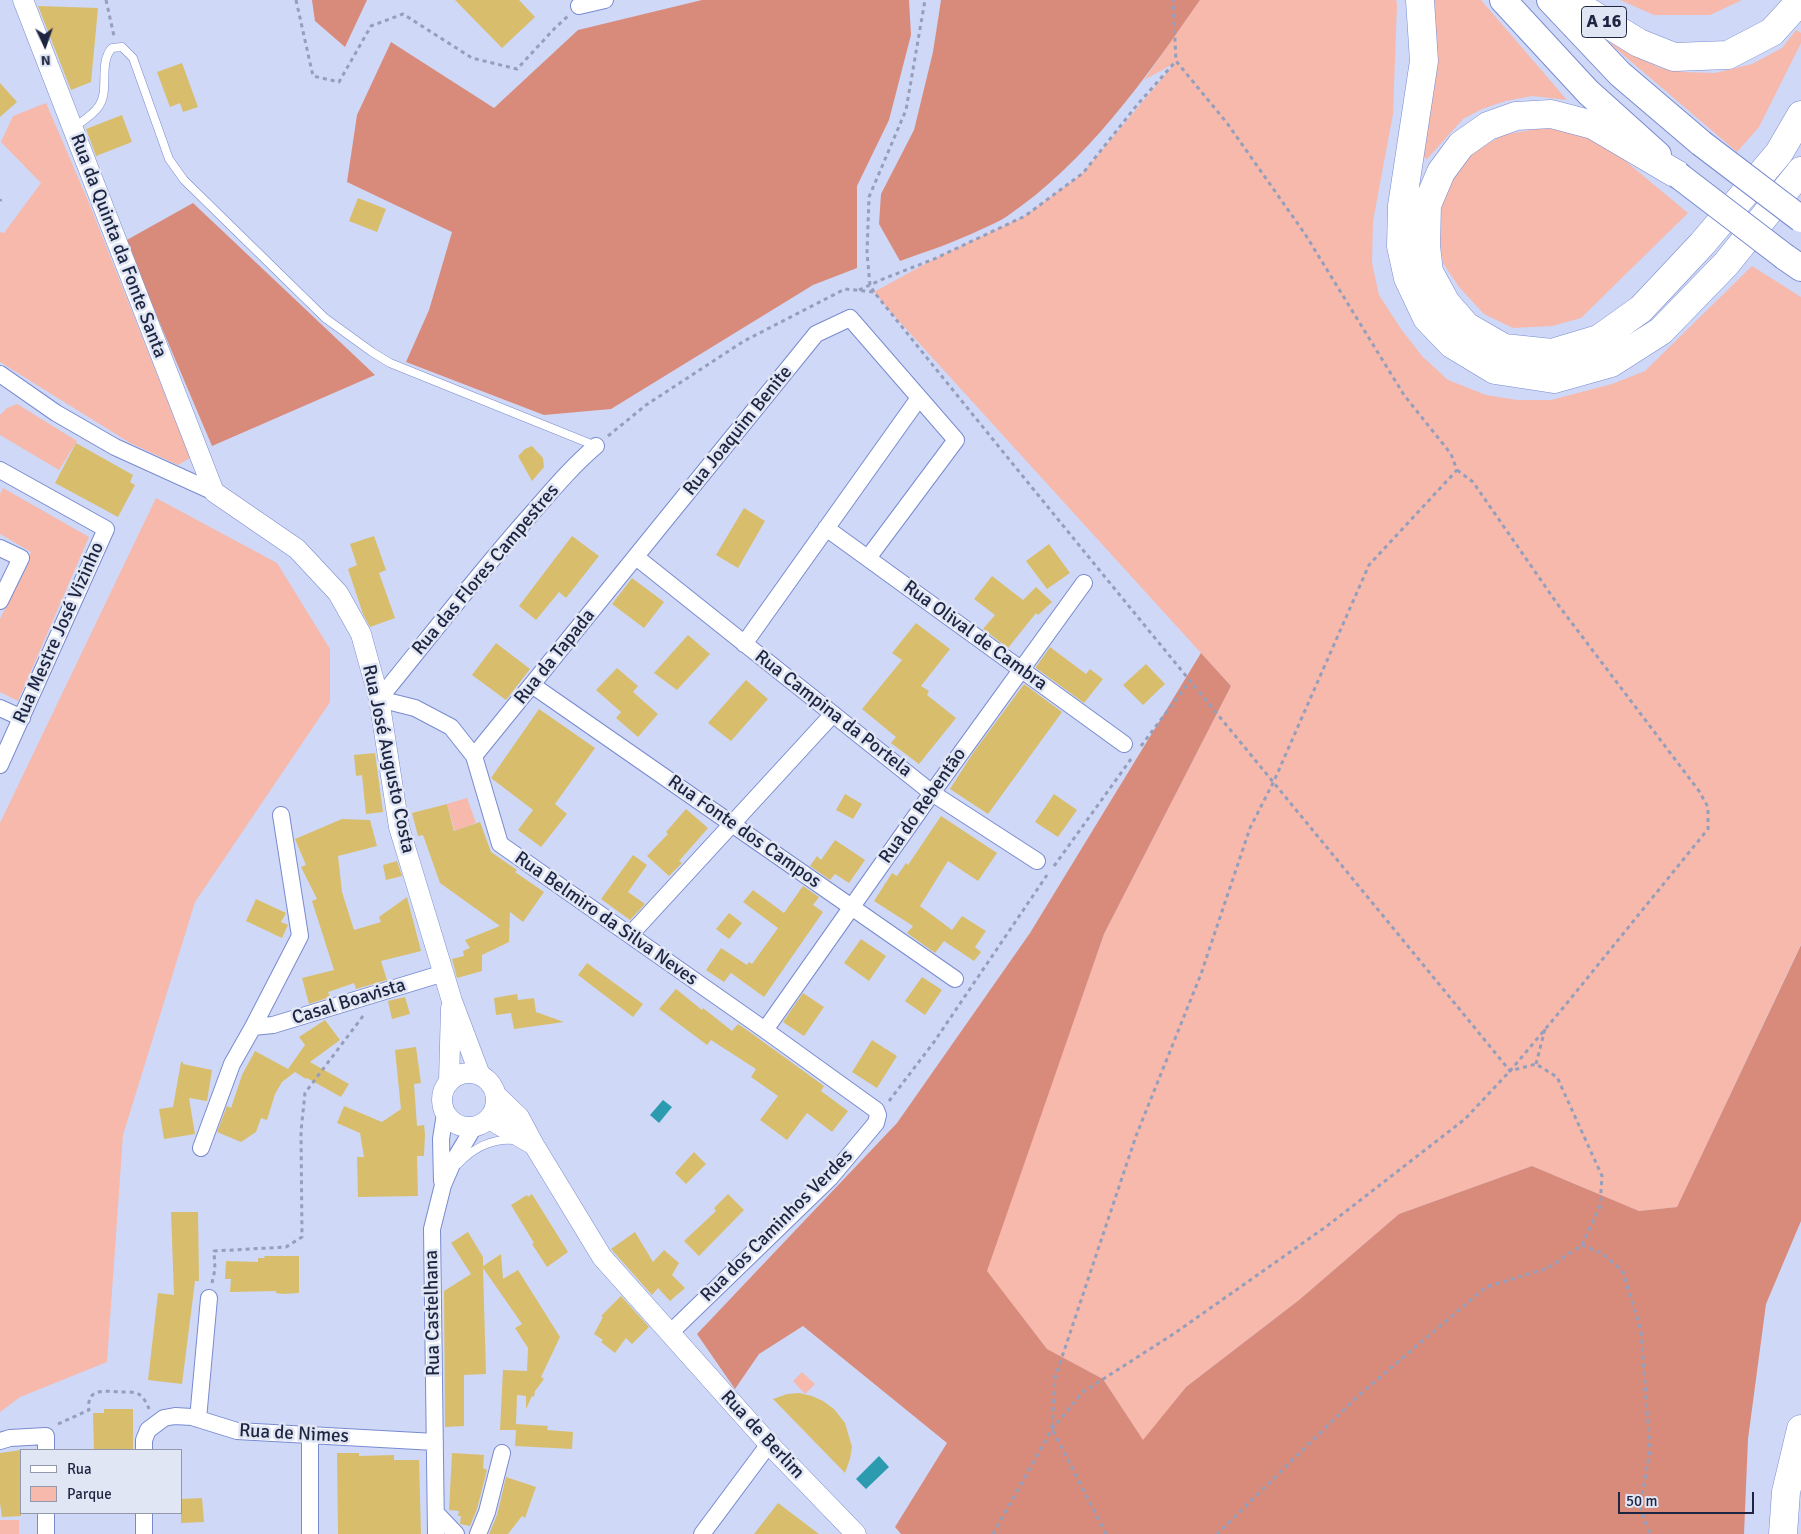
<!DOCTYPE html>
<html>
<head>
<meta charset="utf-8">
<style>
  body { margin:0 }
  #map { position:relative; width:1801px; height:1534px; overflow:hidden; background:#cfd8f6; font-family:Signika,sans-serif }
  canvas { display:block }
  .legend { position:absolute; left:20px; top:1449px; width:162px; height:65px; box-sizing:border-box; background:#e1e6f5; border:1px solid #9399ad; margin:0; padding:6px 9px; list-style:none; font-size:15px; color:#1e2541 }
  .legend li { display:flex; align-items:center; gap:10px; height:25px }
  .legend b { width:25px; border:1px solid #9399ad }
  .north { position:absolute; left:20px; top:20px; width:50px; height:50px; -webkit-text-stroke:4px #e1e6f5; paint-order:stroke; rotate:177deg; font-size:14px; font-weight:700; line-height:20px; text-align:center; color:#1e2541 }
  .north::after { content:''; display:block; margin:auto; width:18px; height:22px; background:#1e2541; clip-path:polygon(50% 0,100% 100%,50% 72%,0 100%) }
  .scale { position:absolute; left:1618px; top:1492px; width:136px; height:22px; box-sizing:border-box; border:2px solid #1e2541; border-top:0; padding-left:6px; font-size:15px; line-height:18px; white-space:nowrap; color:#1e2541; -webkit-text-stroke:4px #e1e6f5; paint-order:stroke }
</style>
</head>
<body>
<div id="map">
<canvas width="1801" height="1534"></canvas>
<ul class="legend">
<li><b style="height:6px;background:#fff"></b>Rua</li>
<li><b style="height:14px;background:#f6b9ac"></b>Parque</li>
</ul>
<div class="north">N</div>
<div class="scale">50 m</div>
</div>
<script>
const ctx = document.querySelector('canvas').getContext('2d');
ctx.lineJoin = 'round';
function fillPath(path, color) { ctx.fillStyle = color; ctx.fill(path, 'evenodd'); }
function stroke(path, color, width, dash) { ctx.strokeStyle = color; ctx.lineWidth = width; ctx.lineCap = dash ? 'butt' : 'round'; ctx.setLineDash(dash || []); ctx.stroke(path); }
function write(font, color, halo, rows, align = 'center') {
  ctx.font = font + ' Signika,sans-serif'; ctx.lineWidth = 5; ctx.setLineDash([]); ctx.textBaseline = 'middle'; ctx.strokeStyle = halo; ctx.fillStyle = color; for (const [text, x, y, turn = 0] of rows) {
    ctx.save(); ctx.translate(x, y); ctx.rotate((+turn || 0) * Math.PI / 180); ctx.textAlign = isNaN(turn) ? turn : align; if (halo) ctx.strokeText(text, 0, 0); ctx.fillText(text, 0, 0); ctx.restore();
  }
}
fillPath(new Path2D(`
  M1200 0H1396L1397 4 1393 114 1373 221 1372 263 1379 295 1401 329 1422 356 1448 380 1486 395 1517 400H1551L1612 384 1645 371 1752 266 1801 297V944L1677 1207 1639 1211 1532 1166 1399 1214 1299 1300 1186 1387 1143 1441 1103 1379 1047 1349 986 1271 1104 934 1231 686 889 310 874 292 934 259 1025 216 1083 173 1175 63 1144 80Z
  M1430 0H1481L1567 100 1532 96 1506 101 1482 109 1463 119 1427 159 1417 154Z
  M1620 0H1742L1710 15H1654Z
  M1796 30 1801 33V43L1759 127 1737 152 1607 41 1660 68 1685 72 1715 73 1752 64 1782 48Z
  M46 103 89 203 190 458 178 465 130 443 0 362V232L4 233 41 183 1 142 13 116Z
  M1546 127 1580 131 1617 154 1688 213 1581 318 1552 326 1513 328 1484 314 1459 287 1443 263 1438 225 1446 186 1464 157 1503 135Z
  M17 404 77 441 59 470 0 435V415L7 408Z
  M3 488 89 537 18 701 0 692V619L31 552 0 534V494Z
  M156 498 277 563 330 649V702L195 902 123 1135 107 1362 20 1397 0 1412V823Z
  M467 798 476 823 455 831 447 804Z
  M802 1372 815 1384 805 1394 793 1381Z
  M0 1520H19V1534H0Z`), '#f6b9ac');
fillPath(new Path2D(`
  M312 0H367L345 47 315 21Z
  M702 0H909L911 35 889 120 857 186V268L813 285 611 409 544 415 406 362 429 310 452 232 347 182 357 115 391 42 494 108 578 30Z
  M941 0H1200C1145 79 1087 162 1006 217 998 222 990 225 982 229 955 242 928 251 900 261L879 224 881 194 914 130 933 52Z
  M193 203 375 375 212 446 125 241Z
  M1201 653 1231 686 1104 934 987 1271 1047 1349 1103 1379 1143 1440 1186 1387 1299 1300 1399 1214 1532 1166 1639 1211 1677 1207 1801 945V1221L1766 1304 1748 1439 1744 1534H901L895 1527 947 1443 803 1326 759 1354 735 1389 697 1334 897 1123 1030 933Z`), '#d98b7b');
fillPath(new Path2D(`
  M663 1100 672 1107 659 1123 650 1115Z
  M879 1456 889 1467 866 1489 856 1479Z`), '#2c9baf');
fillPath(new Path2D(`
  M455 0H519L535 17 502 48Z
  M38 6 98 8 91 82 71 90Z
  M182 63 198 107 183 112 180 103 170 107 157 72Z
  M0 83 17 102 0 117Z
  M122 115 132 142 96 156 86 129Z
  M358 198 386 209 377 232 349 221Z
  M76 443 133 475 130 482 135 485 118 517 55 483Z
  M532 446 543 458 544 467 532 481 518 456 525 449Z
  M744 508 765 521 738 568 716 555Z
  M374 536 386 570 379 573 395 618 370 627 363 614 348 569 357 565 350 544Z
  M572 536 599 556 566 598 559 592 536 620 519 606Z
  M1049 544 1070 573 1047 589 1026 561Z
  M992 576 1023 600 1036 587 1052 602 1038 615 1036 613 1008 648 983 629 995 615 974 599Z
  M632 578 664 602 644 628 612 604Z
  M916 623 950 649 921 686 929 691 927 695 956 718 919 764 891 743 896 737 862 709 902 660 892 653Z
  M688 635 710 654 677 690 654 673Z
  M496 643 530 669 506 700 472 675Z
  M1050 647 1086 674 1090 669 1103 679 1084 703 1036 668V667Z
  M1146 664 1165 684 1143 705 1123 685Z
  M617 668 638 686 633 692 658 714 638 737 616 718 621 712 596 690Z
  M746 680 768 699 731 741 708 723Z
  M1024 684 1062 712 988 814 950 789 973 753Z
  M539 709 595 748 555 804 567 814 541 847 518 830 533 810 491 778Z
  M375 753 383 812 366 814 362 775 356 776 354 755Z
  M845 794 862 804 853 819 836 810Z
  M1054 794 1077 810 1058 837 1035 822Z
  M447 804 454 831 480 822 491 852 517 870 515 872 544 892 523 922 510 912 509 942 482 955V971L457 978 452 959 464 956 463 951 470 948 465 940 500 926 440 883 423 835 418 836 412 813Z
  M686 809 708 828 679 861 682 863 669 876 647 856 668 834 666 832Z
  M941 816 997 853 978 881 948 861 920 906 952 930 962 916 986 931 975 947 981 952 974 961 944 941 935 953 907 933 913 926 874 901 892 873 897 876 906 863 908 865Z
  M342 819 370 820 377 846 338 856 342 892 354 930 381 922 379 917 407 897 421 951 381 961 387 980 356 989 354 983 328 992 330 997 309 1004 302 978 334 970 312 901 317 899 301 867 306 865 295 839Z
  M835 840 865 860 849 883 835 874 830 880 810 866 817 856 821 860Z
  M633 855 647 865 628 892 645 904 630 920 601 899Z
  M397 861 402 876 386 880 383 865Z
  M803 886 819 897 813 905 823 912 764 997 731 973 724 982 706 970 721 948 747 965 749 962 752 964 778 928 743 902 753 890 784 913Z
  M256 899 286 913 281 922 288 925 282 938 246 921Z
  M729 913 742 923 729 939 716 929Z
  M861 939 886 956 869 981 844 963Z
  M587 963 643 1004 633 1017 578 975Z
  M922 977 942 990 925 1015 905 1001Z
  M676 989 702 1010 703 1008 732 1031 738 1024 747 1030 824 1086 821 1091 848 1111 832 1132 807 1113 787 1140 760 1120 778 1096 751 1077 756 1069 711 1040 707 1045 659 1009Z
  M803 993 824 1007 804 1036 783 1022Z
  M517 994 518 1000 534 998 536 1012 564 1022 514 1029 511 1013 496 1015 494 998Z
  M405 997 410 1014 392 1019 388 1001Z
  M325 1020 340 1040 310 1062 349 1084 341 1097 307 1078 306 1079 295 1072 282 1082 275 1094 267 1120 261 1118 256 1132 241 1142 217 1132 227 1106 231 1108 242 1075 255 1051 288 1069 305 1045 299 1037Z
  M872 1040 897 1056 877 1088 852 1072Z
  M416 1047 421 1083 414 1084 417 1126 424 1125 425 1134 424 1156H417L418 1196 358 1197 357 1157H364L360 1133 337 1123 344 1106 382 1122 401 1109 395 1050Z
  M181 1062H183V1064L212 1070 207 1101 189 1098 195 1134 164 1139 159 1109 173 1107Z
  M694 1152 706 1164 686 1184 675 1173Z
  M532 1194 568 1252 547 1267 532 1244 534 1243 511 1205 527 1195 528 1197Z
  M728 1194 744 1210 699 1256 684 1241 716 1211 714 1208Z
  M171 1212H198L199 1281H195L182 1384 148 1380 158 1293 174 1295Z
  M468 1232 483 1257V1266L501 1254 503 1279 518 1270 560 1337 541 1377 544 1379 535 1391 534 1397 532 1396 526 1409V1396L517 1395 516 1424 548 1426 547 1430 573 1432 572 1449 515 1446 516 1430H500L503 1370 527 1371 528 1348 515 1328 522 1324 483 1268 486 1374 464 1375V1426L445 1427 444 1291 471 1274 451 1243Z
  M635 1232 653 1262 664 1250 679 1263 672 1275 685 1288 670 1301 658 1288 652 1295 611 1249Z
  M264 1256H299V1293L283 1294 276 1293V1291L230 1292 231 1279H225L226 1261 258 1262V1258H265Z
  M621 1296 649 1327 632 1344 626 1338 615 1353 601 1342 603 1340 594 1334 603 1317 601 1316Z
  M799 1393 812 1396 823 1401 834 1409 845 1423 852 1447 850 1459 845 1473 773 1399 787 1394Z
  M104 1409H133V1450H94L93 1413H104Z
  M21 1450V1516L2 1517 0 1503V1453Z
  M337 1453H359V1456L394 1455V1460H419L421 1534H338Z
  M452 1453 484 1455 483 1468 487 1470 477 1509 470 1526 460 1524 461 1516H458L459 1511 449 1510Z
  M506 1477 536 1487 525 1518 522 1516 508 1534H489L497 1515Z
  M202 1498 204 1522 181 1523V1499Z
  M778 1503 819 1534H754Z`), '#d8be6c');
const service = new Path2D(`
  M74 127C83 121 93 115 99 106 110 90 98 63 112 48L122 47 133 58 169 159 184 180 325 318 372 352 390 363 596 446
  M458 1164C473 1148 493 1138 515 1140`);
const minor = new Path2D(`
  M579 6 605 0
  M0 374 56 413 115 447 214 492
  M596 446C570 468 549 494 526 520 475 578 428 639 379 699L415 708 451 727 474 756 500 844 765 1030 876 1110 878 1115 876 1123 830 1178 670 1333
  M0 470 106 529 0 765
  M826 528 1124 744
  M0 548 21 558 0 601
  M636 557 932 793 1037 861
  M744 644 919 398
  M532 685 955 979
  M0 708 22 718
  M474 756 816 334 850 318 956 440 868 558
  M630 935 833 714
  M253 1027 273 1025 444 973
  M765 1030 932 793 1084 583
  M201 1148 232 1064 253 1027 300 936 281 815
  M442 1181 441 1139 445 1114
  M198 1419 209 1298
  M310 1435V1534
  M0 1441 10 1438 46 1436V1450
  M144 1450V1440L148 1430 164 1418 175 1416 192 1417 237 1431 435 1442
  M46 1513V1534
  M144 1513V1534
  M436 1513 456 1534
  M436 1534 432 1229 443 1185 453 1162 474 1127
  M478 1534 487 1512 502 1453
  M702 1534 769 1444`);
const tertiary = new Path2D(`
  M23 0 214 492 297 549 338 593 361 634 379 699 399 827 452 1001 480 1075
  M442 1100a27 27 0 1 1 54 0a27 27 0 1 1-54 0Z
  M449 1082 451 1008
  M496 1095 519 1117 534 1145 602 1257 769 1444 856 1534
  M489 1119 534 1145`);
const trunk = new Path2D(`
  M1503 0 1588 92 1658 155
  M1550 0 1620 74 1701 143
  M1785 257 1801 268`);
const motorway = new Path2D(`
  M1420 0 1424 61 1402 206 1401 246 1408 278 1427 318 1452 344 1495 370 1554 379 1611 363 1661 331 1726 264 1801 171
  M1569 0 1639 43 1674 57 1728 55 1772 32 1801 0
  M1678 175 1593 125 1551 114 1516 116 1488 126 1461 145 1441 172 1427 205 1426 246 1429 272 1446 303 1466 326 1504 348 1552 353 1599 339 1641 309 1702 244 1779 153 1801 115
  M1783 1534 1786 1492 1801 1429`);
stroke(service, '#798bd0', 9);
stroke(minor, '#798bd0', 18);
stroke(tertiary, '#798bd0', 21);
stroke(trunk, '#798bd0', 28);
stroke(motorway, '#798bd0', 29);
stroke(new Path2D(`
  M106 0 114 36
  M296 0 313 76 339 82 371 26 403 14 472 58 517 69 555 28 568 16
  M0 201 1 199
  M859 290 883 279 934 259 1025 216 1083 173 1137 105 1176 61
  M874 292 870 285 867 253 869 197 906 110 925 0
  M608 436 646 405 744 341 845 289 874 292C1084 554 1298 811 1510 1071L1536 1064 1557 1077 1602 1176 1600 1206 1582 1245 1548 1268 1486 1287 1360 1394 1217 1534
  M1141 746 1190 681
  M1054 866 1131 759
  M1536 1064 1545 1029
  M889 1101 934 1042 1047 875
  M1582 1245 1603 1254 1623 1272 1641 1331 1650 1450 1640 1507 1650 1534
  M212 1283 215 1269 214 1251 286 1247 302 1237 301 1131 305 1093 363 1016
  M58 1424 89 1410C86 1388 104 1391 120 1392 126 1392 135 1391 140 1395 144 1398 147 1404 149 1409
  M993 1534 1052 1429 1083 1392 1175 1333 1327 1226 1465 1119 1510 1071 1563 1008 1708 829V807L1699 791 1556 602 1473 482 1457 470
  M1106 1534 1052 1429 1055 1378 1136 1136 1201 974 1250 828 1274 781 1369 565 1457 470 1451 454 1404 395 1305 234 1227 123 1176 61 1173 0`), '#959ebb', 3, [4, 4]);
stroke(service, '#fff', 8);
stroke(minor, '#fff', 16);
stroke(tertiary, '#fff', 20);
stroke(trunk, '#fff', 26);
stroke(motorway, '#fff', 28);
const trunkBridge = new Path2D(`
  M1701 143 1801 219
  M1678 175 1785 257`);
stroke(trunkBridge, '#798bd0', 28, []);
stroke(trunkBridge, '#fff', 26);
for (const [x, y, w] of [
  [1604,22,45]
]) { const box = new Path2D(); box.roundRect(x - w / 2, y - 15.5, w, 31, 4); ctx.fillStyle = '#e1e6f5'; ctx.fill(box); stroke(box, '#1e2541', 1); }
write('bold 18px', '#1e2541', null, [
  ["A 16",1604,22]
]);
write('19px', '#1e2541', '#e1e6f5', [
  ["Rua da Quinta da Fonte Santa",118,246,69],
  ["Rua Joaquim Benite",738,431,-51],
  ["Rua das Flores Campestres",486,570,-50],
  ["Rua Mestre José Vizinho",59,633,-66],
  ["Rua Olival de Cambra",975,636,36],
  ["Rua da Tapada",555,657,-51],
  ["Rua Campina da Portela",833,714,38],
  ["Rua José Augusto Costa",388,759,78],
  ["Rua do Rebentão",923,806,-55],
  ["Rua Fonte dos Campos",744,832,35],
  ["Rua Belmiro da Silva Neves",606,919,35],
  ["Casal Boavista",349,1002,-17],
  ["Rua dos Caminhos Verdes",777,1226,-45],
  ["Rua Castelhana",433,1313,-91],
  ["Rua de Nimes",294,1434,3],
  ["Rua de Berlim",762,1435,47]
]);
</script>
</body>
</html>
